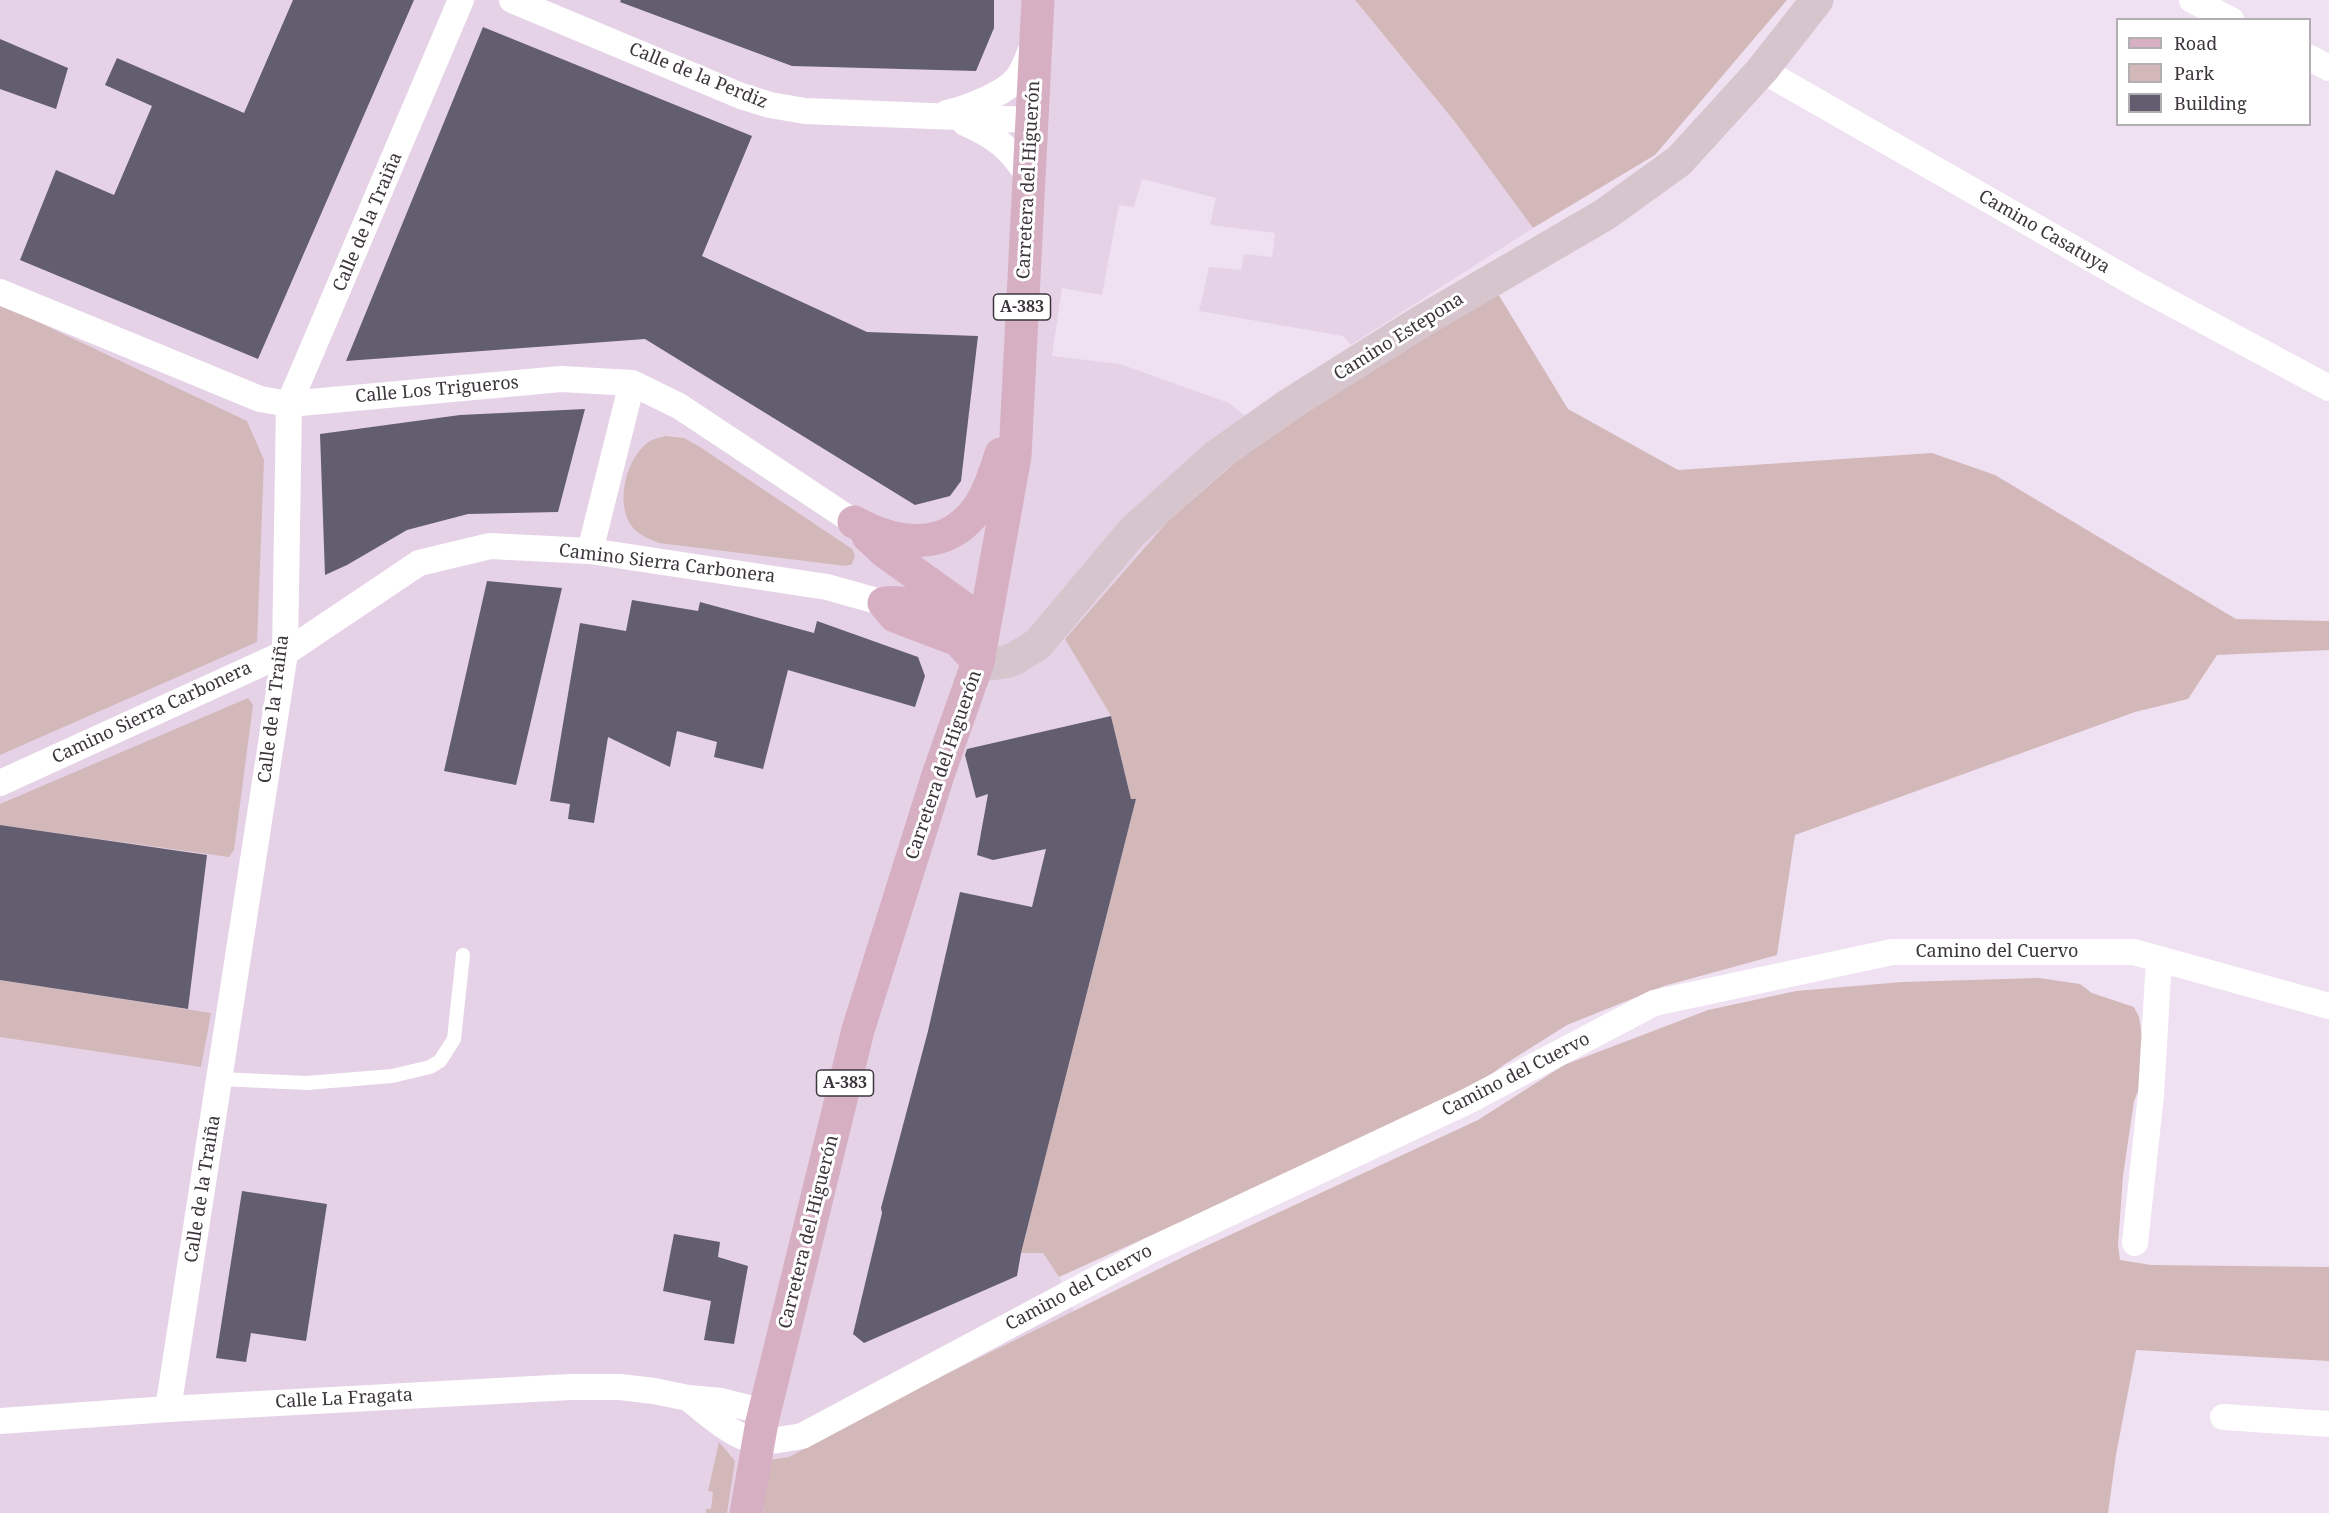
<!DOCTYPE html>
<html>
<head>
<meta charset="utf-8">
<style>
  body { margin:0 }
  #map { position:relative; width:2329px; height:1513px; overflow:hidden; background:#f0e1f2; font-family:"Noto Serif",serif }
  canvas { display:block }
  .legend { position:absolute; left:2116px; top:18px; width:195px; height:108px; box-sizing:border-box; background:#fff; border:2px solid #b1afb1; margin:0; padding:8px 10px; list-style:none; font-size:18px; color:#3c363c }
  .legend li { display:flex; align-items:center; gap:12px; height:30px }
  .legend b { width:30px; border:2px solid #b1afb1 }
</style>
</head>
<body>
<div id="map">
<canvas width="2329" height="1513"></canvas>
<ul class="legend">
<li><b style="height:8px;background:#d7afc2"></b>Road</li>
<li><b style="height:16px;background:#d3b8b9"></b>Park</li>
<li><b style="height:16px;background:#635e6f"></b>Building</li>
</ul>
</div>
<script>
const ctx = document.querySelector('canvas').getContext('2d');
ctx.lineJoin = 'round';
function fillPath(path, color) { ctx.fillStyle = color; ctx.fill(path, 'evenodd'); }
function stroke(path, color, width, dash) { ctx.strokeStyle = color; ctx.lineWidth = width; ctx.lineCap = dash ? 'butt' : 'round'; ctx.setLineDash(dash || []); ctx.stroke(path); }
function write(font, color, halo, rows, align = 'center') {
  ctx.font = font + ' "Noto Serif",serif'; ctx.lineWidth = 6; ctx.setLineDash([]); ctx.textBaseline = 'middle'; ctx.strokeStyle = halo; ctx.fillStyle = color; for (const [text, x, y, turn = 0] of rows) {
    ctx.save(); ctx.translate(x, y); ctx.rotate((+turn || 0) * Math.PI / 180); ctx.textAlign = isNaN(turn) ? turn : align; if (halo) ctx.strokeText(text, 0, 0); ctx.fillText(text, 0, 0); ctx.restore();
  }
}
fillPath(new Path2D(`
  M0 0H1355L1455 122 1533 228 1351 345 1343 336 1199 311 1209 267 1241 270 1244 254 1272 257 1275 233 1210 225 1216 198 1142 179 1134 207 1119 205 1102 295 1062 288 1052 356 1120 364 1229 403 1259 427 1238 460 1168 521 1065 639 1111 716 1131 799H1136L1021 1252 1043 1253 1059 1277 1074 1311 906 1394 789 1457 768 1460 763 1513H0Z`), '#e5d2e7');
fillPath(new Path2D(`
  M1355 0H1787L1655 155 1533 228 1455 122Z
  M1495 289 1568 409 1678 470 1932 453 1995 475 2236 619 2329 621V650L2217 655 2188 699 2135 712 1795 835 1777 955 1664 986 1567 1025 1505 1064 1464 1094 1059 1277 1043 1253H1021L1136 799H1131L1111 716 1065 639 1168 521 1238 460 1413 339Z
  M0 304 247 421 264 460 257 642 0 755Z
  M665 436 684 438 700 447 852 549 855 555 852 564 846 566 659 543C650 539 641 536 634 529 614 506 625 461 647 443 652 439 659 438 665 436Z
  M248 698 253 705 234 850 229 857 0 825V804Z
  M2039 978 2080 984 2092 993 2134 1007 2139 1017 2147 1069 2134 1101 2123 1176 2118 1245 2120 1260 2151 1265 2329 1267V1361L2136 1350 2116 1455 2108 1513H763L768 1460 789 1457 906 1394 1191 1253 1478 1120 1564 1065 1708 1010 1796 991 1902 982Z
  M0 980 211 1013 201 1067 0 1037Z
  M719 1442 735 1461 727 1513H706V1509H711L713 1492 708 1491Z`), '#d3b8b9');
fillPath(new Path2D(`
  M293 0H414L258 359 20 260 56 170 114 195 152 106 105 85 117 58 244 113Z
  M621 0H994V28L976 71 792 66 620 2Z
  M483 27 752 136 702 256 867 332 978 336 961 481 950 496 915 505 645 339 346 361Z
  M0 39 68 68 56 109 0 89Z
  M585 409 558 512 468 514 407 530 347 565 325 575 320 434 460 415Z
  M487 581 562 588 516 785 444 771Z
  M632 600 698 611 700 602 814 633 817 621 918 657 925 676 915 707 788 670 763 769 714 757 717 742 677 731 670 767 608 737 594 823 568 819 570 804 550 801 580 623 626 631Z
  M1111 716 1131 799H1136L1021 1253 1017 1276 864 1343 853 1334 882 1213 881 1208 928 1031 960 892 1032 907 1046 849 993 860 977 855 988 794 976 798 965 755 967 749Z
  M0 825 207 855 188 1009 0 980Z
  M242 1191 327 1204 306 1341 251 1333 246 1362 216 1358Z
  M674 1234 720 1242 718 1257 748 1266 734 1344 704 1340 711 1301 663 1291Z`), '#635e6f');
stroke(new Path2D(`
  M220 1079 307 1083 392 1076 430 1067 440 1061 454 1039 463 955`), '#fff', 14);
stroke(new Path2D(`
  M512 0 741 96 770 105 805 111 1032 120
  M2192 0 2231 20
  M2310 58 2329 68
  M1762 70 2139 286 2329 388
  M947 113C968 108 1009 93 1020 74 1025 66 1028 56 1032 48
  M965 123C995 136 1012 149 1029 178
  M0 292 260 399 289 404 561 379 632 383 679 406 854 522
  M590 551 632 383
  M0 783 285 653 419 563 490 546 590 551 827 587 884 603
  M2135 1243 2151 1094 2159 959
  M688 1398C706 1412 737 1441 760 1441 774 1442 789 1438 802 1436L1151 1250 1468 1101 1654 1003 1892 952H2134L2329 1006
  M168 1409 285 653 289 404 461 0
  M2223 1417 2329 1424
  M0 1421 168 1409 570 1387H620L654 1391 688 1398 721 1401 765 1412`), '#fff', 26);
stroke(new Path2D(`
  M978 662 991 664 1005 662 1014 659 1038 644 1132 532 1215 457 1287 406 1422 321 1604 215 1679 161 1762 70 1817 0`), '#d7c5cd', 33);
stroke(new Path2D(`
  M854 522C896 545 946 553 978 508 989 492 995 472 1001 454
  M868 536 884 551 962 607 977 624
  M978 662 958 640 895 616 884 603C892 602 899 602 907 604 933 611 965 640 987 611
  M746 1513 762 1422 858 1030 938 775 978 662 1015 456 1038 0`), '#d7afc2', 33);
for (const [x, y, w] of [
  [1022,307,57],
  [845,1083,57]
]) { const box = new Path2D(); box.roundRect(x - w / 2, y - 13, w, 26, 4.5); ctx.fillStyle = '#fff'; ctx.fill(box); stroke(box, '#3c363c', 1.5); }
write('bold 16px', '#3c363c', null, [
  ["A-383",1022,307],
  ["A-383",845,1083]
]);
write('18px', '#3c363c', '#fff', [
  ["Calle de la Perdiz",698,76,22],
  ["Carretera del Higuerón",1029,180,-87],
  ["Calle de la Traiña",368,222,-67],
  ["Camino Casatuya",2044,232,30],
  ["Camino Estepona",1399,337,-32],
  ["Calle Los Trigueros",437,390,-5],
  ["Camino Sierra Carbonera",667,564,7],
  ["Calle de la Traiña",274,709,-83],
  ["Camino Sierra Carbonera",152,713,-25],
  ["Carretera del Higuerón",944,765,-71],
  ["Camino del Cuervo",1997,952],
  ["Camino del Cuervo",1516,1075,-27],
  ["Calle de la Traiña",203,1189,-81],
  ["Carretera del Higuerón",809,1232,-76],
  ["Camino del Cuervo",1079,1288,-28],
  ["Calle La Fragata",344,1399,-3]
]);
</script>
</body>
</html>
